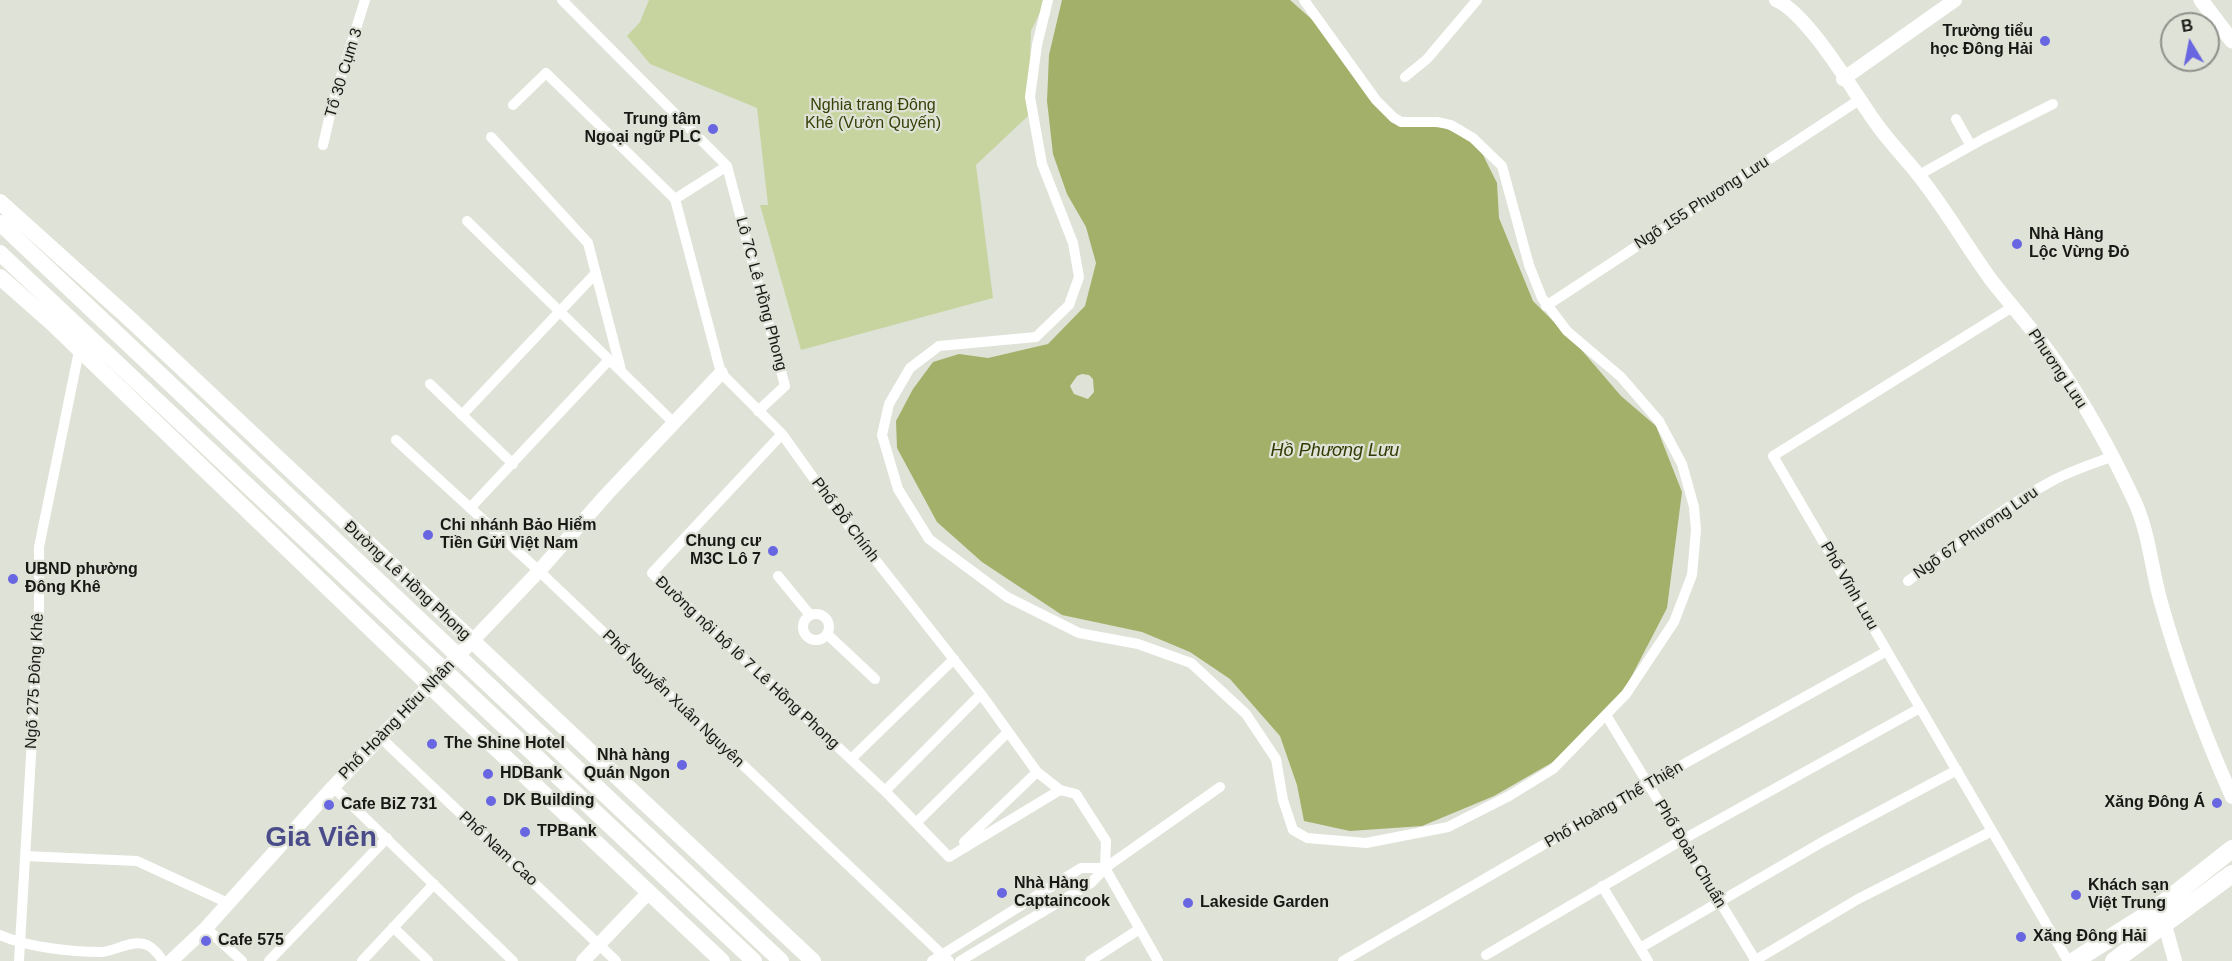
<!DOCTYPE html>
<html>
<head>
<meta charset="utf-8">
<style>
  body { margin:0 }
  #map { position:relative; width:2232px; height:961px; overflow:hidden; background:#dfe2d7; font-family:Helvetica,sans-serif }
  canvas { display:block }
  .north { position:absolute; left:2160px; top:12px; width:60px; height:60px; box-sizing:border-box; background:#dfe2d7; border:2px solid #8f9189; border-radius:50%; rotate:350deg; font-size:16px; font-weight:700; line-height:24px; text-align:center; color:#181815 }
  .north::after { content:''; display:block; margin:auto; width:21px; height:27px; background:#6866e0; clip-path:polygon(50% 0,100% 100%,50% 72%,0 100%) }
</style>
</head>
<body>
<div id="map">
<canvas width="2232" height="961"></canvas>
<div class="north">B</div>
</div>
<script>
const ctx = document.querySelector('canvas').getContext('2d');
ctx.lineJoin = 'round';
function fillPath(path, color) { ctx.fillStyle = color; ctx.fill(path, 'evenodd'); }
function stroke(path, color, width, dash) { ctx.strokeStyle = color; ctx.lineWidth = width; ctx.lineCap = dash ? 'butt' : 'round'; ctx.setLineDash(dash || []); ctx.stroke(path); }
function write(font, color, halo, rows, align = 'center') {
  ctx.font = font + ' Helvetica,sans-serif'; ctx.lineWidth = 4.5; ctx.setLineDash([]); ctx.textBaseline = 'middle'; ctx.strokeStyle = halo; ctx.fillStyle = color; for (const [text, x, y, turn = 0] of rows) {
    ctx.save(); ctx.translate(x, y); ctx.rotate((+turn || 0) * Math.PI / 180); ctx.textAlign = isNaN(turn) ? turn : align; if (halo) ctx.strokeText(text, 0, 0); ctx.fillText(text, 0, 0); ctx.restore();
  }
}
fillPath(new Path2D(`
  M649 0H1046L1031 31 1028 116 976 165 993 298 801 350 760 205H768L757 108 650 64 627 36 640 22Z`), '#c8d4a0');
fillPath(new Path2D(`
  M1062 0H1290L1317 24 1392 123 1445 128 1468 139 1483 155 1497 183 1499 218 1533 301 1579 347 1621 396 1656 426 1682 492 1667 608 1625 689 1553 762 1494 796 1422 826 1350 831 1304 821 1297 785 1280 736 1230 679 1190 652 1142 632 1062 615 982 562 937 522 897 448 896 421 913 389 933 362 959 354 988 358 1048 344 1085 306 1096 263 1086 227 1067 194 1053 154 1047 101 1049 55ZM1082 374 1089 375 1093 379 1094 392 1088 399 1074 394 1070 386 1077 376Z`), '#a2b069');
stroke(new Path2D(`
  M562 0 727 166 785 386 758 411
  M1048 0 1037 45 1030 97 1042 164 1073 243 1079 277 1069 305 1036 337 939 346 910 368 889 404 882 435 898 489 929 539 1007 597 1079 633 1138 644 1191 663 1246 714 1276 759 1283 800 1293 830 1307 838 1366 843 1448 827 1509 796 1553 769 1626 694 1674 622 1692 575 1696 530 1694 507 1682 464 1659 421 1621 377 1567 331 1542 298 1529 265 1502 166 1473 138 1451 125 1438 122H1401L1393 117 1376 100 1304 0
  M1405 77 1427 59 1477 0
  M513 105 546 73 675 199 721 373 782 434 837 511 981 694 1037 772 1060 790 1076 794 1106 841 1105 868 1158 961
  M1956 119 1971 146
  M491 137 588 243 621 370
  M323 145 333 102 365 0
  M1919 175 1983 139 2053 104
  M675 199 727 166
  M467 221 675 424
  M1546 306 1859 100
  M2014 306 1773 456 2068 961
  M430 384 513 464
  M462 415 596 273
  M782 434 652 573 885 791
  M396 440 539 571 949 961
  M470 508 609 360
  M778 576 810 615
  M1908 581C1955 546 2000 509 2052 481 2070 471 2092 464 2111 457
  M803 627a13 13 0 1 1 26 0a13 13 0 1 1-26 0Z
  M827 634 875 679
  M1606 715 1756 961
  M380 737 616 961
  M851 759 954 659
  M333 787 513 961
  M916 823 885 791 981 694
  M964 842 1037 772
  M25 856 137 861 228 903
  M949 857 916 823 1008 732
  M949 857 1060 790
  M1602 886 1648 961
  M393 927 428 961
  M206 928 242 961
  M0 935C27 947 71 952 101 952 117 951 131 939 147 945 154 948 159 955 163 961
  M1640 948 1824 841 1957 770
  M1486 955 1682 840 1920 708
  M19 961 39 619V547L79 351 83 347
  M269 961 387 838
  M362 961 434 884
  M932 961 1081 868H1105
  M960 961 1091 883 1105 868 1220 787
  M1090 961 1138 930
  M1343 961 1648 784 1887 651
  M1754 961 1858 899 1992 831`), '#fff', 10);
stroke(new Path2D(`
  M1776 0C1809 14 1855 95 1878 126 1891 144 1907 160 1920 177 1946 210 1967 247 1992 281 2013 308 2036 333 2056 362 2085 404 2112 453 2134 500 2149 532 2151 566 2160 599 2179 667 2204 734 2232 797
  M1843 79 1955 0
  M2165 925 2175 961
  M171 961 206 928 333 787 539 571 607 494 721 373
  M583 961 649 892`), '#fff', 14);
stroke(new Path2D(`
  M2201 0 2232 41`), '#fff', 15);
stroke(new Path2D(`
  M0 202 131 320 813 961
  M0 223 781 961
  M0 253 754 961
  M0 277 51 322 454 709 722 961`), '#fff', 16);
stroke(new Path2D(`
  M2074 961 2156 909 2232 849
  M2114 961 2232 874`), '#fff', 18);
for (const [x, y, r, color] of [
  [2045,41,6,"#6866e0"],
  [713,129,6,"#6866e0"],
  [2017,244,6,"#6866e0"],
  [428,535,6,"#6866e0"],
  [773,551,6,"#6866e0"],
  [13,579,6,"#6866e0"],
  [432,744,6,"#6866e0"],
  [682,765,6,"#6866e0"],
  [488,774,6,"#6866e0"],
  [491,801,6,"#6866e0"],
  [2217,803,6,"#6866e0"],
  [329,805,6,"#6866e0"],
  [525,832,6,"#6866e0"],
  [1002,893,6,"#6866e0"],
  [2076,895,6,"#6866e0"],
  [1188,903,6,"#6866e0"],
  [2021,937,6,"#6866e0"],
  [206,941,6,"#6866e0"]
]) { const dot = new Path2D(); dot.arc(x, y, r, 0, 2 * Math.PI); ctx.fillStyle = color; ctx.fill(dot); stroke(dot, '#dfe2d7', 2); }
write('bold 16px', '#181815', '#dfe2d7', [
  ["Trường tiểu",2033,32,"right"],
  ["học Đông Hải",2033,50,"right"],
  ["Trung tâm",701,120,"right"],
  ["Ngoại ngữ PLC",701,138,"right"],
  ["Nhà Hàng",2029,235],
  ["Lộc Vừng Đỏ",2029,253],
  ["Chi nhánh Bảo Hiểm",440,526],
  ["Tiền Gửi Việt Nam",440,544],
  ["Chung cư",761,542,"right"],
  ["M3C Lô 7",761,560,"right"],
  ["UBND phường",25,570],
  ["Đông Khê",25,588],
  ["The Shine Hotel",444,744],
  ["Nhà hàng",670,756,"right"],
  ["Quán Ngon",670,774,"right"],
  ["HDBank",500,774],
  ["DK Building",503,801],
  ["Xăng Đông Á",2205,803,"right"],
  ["Cafe BiZ 731",341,805],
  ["TPBank",537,832],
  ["Nhà Hàng",1014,884],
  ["Captaincook",1014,902],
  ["Khách sạn",2088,886],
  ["Việt Trung",2088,904],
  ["Lakeside Garden",1200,903],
  ["Xăng Đông Hải",2033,937],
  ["Cafe 575",218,941]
], 'left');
write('16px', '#181815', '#dfe2d7', [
  ["Tổ 30 Cụm 3",344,73,-73],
  ["Ngõ 155 Phương Lưu",1702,203,-33],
  ["Lô 7C Lê Hồng Phong",761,294,75],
  ["Phương Lưu",2057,369,56],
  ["Phố Đỗ Chính",845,520,53],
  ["Ngõ 67 Phương Lưu",1976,533,-35],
  ["Đường Lê Hồng Phong",407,581,43],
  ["Phố Vĩnh Lưu",1849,586,60],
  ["Đường nội bộ lô 7 Lê Hồng Phong",747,663,43],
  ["Ngõ 275 Đông Khê",35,681,-87],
  ["Phố Nguyễn Xuân Nguyên",673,699,44],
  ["Phố Hoàng Hữu Nhân",397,720,-46],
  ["Phố Hoàng Thế Thiện",1614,805,-30],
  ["Phố Nam Cao",498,849,43],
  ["Phố Đoàn Chuẩn",1690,854,59]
]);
write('16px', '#363f06', '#dfe2d7', [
  ["Nghia trang Đông",873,106],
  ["Khê (Vườn Quyến)",873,124]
]);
write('italic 18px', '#323a01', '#dfe2d7', [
  ["Hồ Phương Lưu",1335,451]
]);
write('bold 28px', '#4a4c8a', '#dfe2d7', [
  ["Gia Viên",321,838]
]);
</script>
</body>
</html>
